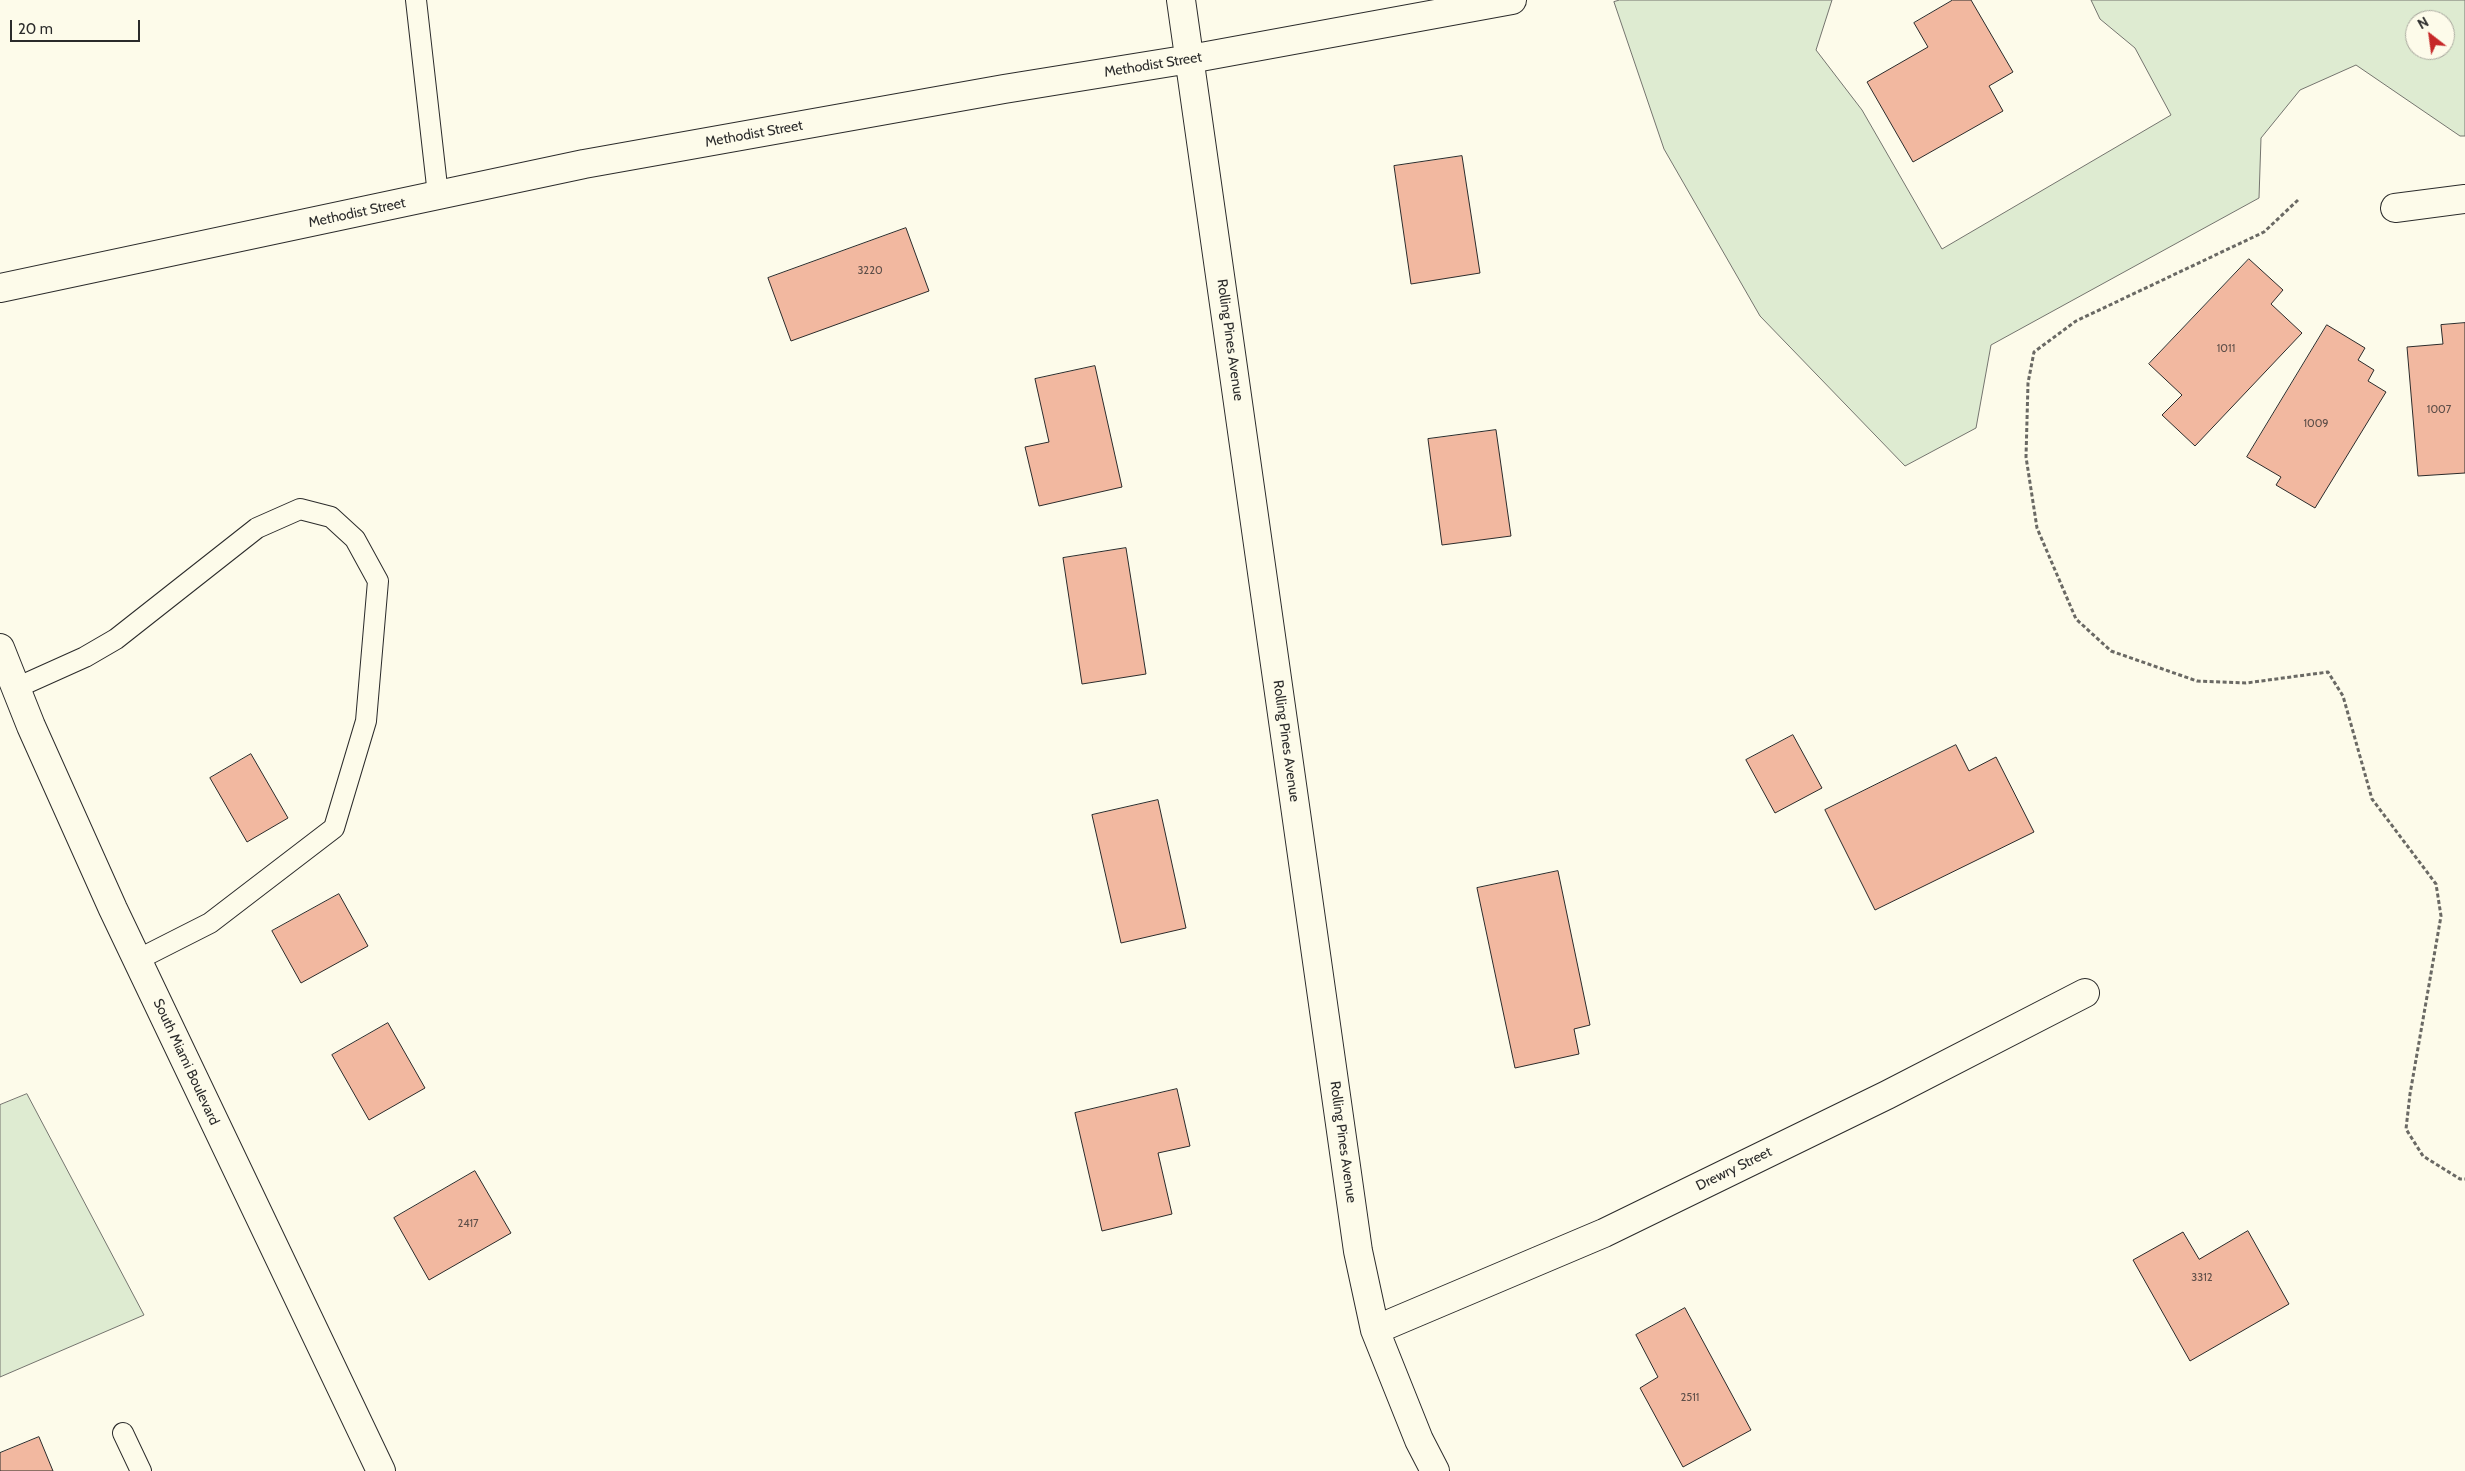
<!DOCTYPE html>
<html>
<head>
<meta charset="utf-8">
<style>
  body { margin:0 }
  #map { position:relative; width:2465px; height:1471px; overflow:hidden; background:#fdfbea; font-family:Cabin,sans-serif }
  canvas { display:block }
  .north { position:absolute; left:2405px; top:10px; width:50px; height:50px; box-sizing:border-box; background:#fdfbea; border:1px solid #a9a89e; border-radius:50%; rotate:330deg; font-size:14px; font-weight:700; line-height:20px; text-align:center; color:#2b2b2b }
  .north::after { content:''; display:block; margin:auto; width:18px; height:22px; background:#c62828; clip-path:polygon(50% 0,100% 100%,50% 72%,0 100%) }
  .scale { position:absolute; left:10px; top:20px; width:130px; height:22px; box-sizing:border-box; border:2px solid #2b2b2b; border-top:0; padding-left:6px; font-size:15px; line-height:18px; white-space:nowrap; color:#2b2b2b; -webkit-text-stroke:4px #fdfbea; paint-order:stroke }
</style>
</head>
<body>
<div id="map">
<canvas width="2465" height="1471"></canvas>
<div class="north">N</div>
<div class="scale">20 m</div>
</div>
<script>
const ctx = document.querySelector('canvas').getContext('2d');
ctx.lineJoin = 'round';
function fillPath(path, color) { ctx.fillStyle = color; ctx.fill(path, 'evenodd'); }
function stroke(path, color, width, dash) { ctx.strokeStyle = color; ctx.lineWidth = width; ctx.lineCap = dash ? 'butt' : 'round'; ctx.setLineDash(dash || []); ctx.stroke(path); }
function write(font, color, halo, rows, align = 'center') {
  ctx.font = font + ' Cabin,sans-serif'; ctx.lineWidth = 4; ctx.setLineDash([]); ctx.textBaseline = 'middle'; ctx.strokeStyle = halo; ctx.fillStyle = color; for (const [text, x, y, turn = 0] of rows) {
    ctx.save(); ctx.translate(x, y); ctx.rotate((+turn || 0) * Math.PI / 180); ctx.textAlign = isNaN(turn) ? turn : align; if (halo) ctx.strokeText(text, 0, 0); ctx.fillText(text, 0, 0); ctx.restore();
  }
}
const green = new Path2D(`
  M1620 0H1832L1816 50 1862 110 1942 249 2171 115 2135 48 2100 19 2091 0H2465V136H2460L2356 65 2300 90 2261 138 2259 198 1991 345 1976 428 1905 466 1760 316 1664 149 1614 2ZM2415 20H2445V50H2415Z
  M27 1094 144 1315 0 1377V1105Z`);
fillPath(green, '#deebd1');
stroke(green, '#74746e', 1);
const building = new Path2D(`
  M1953 0H1971L2013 72 1989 86 2003 111 1913 162 1867 82 1928 47 1914 23Z
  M1462 156 1480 273 1411 284 1394 166Z
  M906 228 929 291 791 341 768 278Z
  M2249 259 2283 290 2271 304 2302 333 2195 446 2162 415 2182 395 2149 364Z
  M2465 323V473L2418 476 2407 347 2443 344 2441 325Z
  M2327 325 2365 348 2358 360 2374 370 2368 381 2386 392 2315 508 2276 485 2281 477 2247 457Z
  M1095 366 1122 487 1039 506 1025 447 1049 442 1035 379Z
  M1496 430 1511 536 1442 545 1428 439Z
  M1126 548 1146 674 1082 684 1063 558Z
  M1793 735 1822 788 1775 813 1746 760Z
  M1956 745 1969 771 1996 757 2034 832 1875 910 1825 810Z
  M251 754 288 818 247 842 210 778Z
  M1158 800 1186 928 1121 943 1092 815Z
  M1558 871 1590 1025 1574 1029 1579 1054 1515 1068 1477 888Z
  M339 894 368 946 301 983 272 931Z
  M388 1023 425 1088 369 1120 332 1055Z
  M1177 1089 1190 1146 1158 1153 1172 1214 1102 1231 1075 1113Z
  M475 1171 511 1233 429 1280 394 1218Z
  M2248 1231 2289 1304 2190 1361 2133 1260 2183 1232 2199 1259Z
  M1685 1308 1751 1430 1683 1467 1640 1388 1658 1377 1636 1335Z
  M39 1437 53 1471H0V1453Z`);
fillPath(building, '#f2b8a0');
stroke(building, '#2b2b2b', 1);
const lane = new Path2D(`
  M416 0 438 195
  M16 688 85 657 116 639 257 528 300 509 331 517 355 539 378 581 366 721 334 828 210 923 137 960
  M123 1433 141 1471`);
const street = new Path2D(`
  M1181 0 1358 1251 1375 1330 1419 1440 1435 1471
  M2395 208 2465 199
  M0 288 584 164 1004 89 1190 59 1512 0
  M1375 1330 1604 1233 1887 1095 2085 993`);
const primary = new Path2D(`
  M0 648 31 726 113 909 381 1471`);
stroke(lane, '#2b2b2b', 22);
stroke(street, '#2b2b2b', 30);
stroke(primary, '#2b2b2b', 30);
stroke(new Path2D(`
  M2298 200 2264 232 2076 321 2034 352 2028 383 2026 457 2037 528 2076 619 2111 651 2197 681 2246 683 2328 672 2343 696 2372 799 2436 884 2441 916 2410 1094 2406 1129 2423 1156 2460 1179H2465`), '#6a6964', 3, [4, 2.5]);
stroke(lane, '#fdfbea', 20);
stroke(street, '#fdfbea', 28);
stroke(primary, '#fdfbea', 28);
write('11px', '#5d4e48', null, [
  ["3220",870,271],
  ["1011",2226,349],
  ["1007",2439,410],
  ["1009",2316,424],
  ["2417",468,1224],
  ["3312",2202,1278],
  ["2511",1690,1398]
]);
write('14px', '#2b2b2b', '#fdfbea', [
  ["Methodist Street",1153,65,-9],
  ["Methodist Street",754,134,-10],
  ["Methodist Street",357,213,-12],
  ["Rolling Pines Avenue",1230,340,82],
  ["Rolling Pines Avenue",1286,741,82],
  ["South Miami Boulevard",186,1062,65],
  ["Rolling Pines Avenue",1343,1142,82],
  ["Drewry Street",1734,1169,-26]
]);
</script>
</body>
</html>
